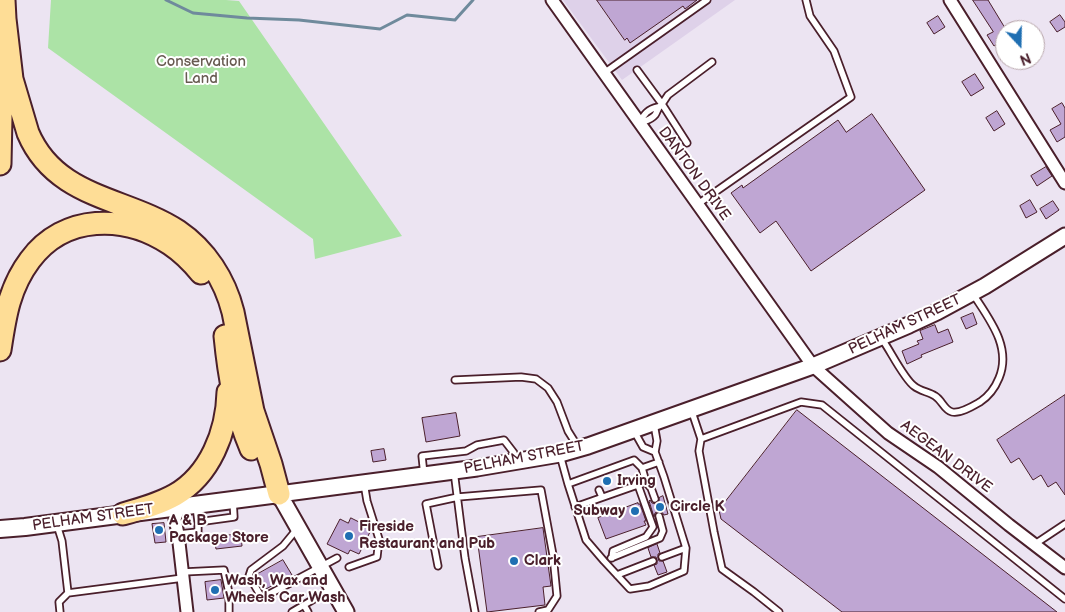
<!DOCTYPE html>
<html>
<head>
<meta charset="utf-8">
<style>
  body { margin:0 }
  #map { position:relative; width:1065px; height:612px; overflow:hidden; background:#ece4f2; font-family:"Balsamiq Sans",sans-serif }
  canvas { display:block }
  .north { position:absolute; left:995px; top:20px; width:50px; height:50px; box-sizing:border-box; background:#fff; border:1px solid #b7a5aa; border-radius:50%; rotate:159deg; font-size:14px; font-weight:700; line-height:20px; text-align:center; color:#4a1f2b }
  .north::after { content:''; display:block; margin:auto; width:18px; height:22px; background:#1f6fb2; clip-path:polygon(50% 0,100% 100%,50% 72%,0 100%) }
</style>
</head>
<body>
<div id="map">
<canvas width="1065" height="612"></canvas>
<div class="north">N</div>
</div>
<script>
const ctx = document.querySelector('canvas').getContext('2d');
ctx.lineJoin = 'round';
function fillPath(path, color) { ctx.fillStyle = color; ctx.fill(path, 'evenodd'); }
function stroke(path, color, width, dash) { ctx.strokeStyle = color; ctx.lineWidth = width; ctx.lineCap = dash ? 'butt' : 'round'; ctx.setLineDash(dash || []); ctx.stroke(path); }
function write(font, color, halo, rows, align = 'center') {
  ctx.font = font + ' "Balsamiq Sans",sans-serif'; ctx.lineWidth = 4; ctx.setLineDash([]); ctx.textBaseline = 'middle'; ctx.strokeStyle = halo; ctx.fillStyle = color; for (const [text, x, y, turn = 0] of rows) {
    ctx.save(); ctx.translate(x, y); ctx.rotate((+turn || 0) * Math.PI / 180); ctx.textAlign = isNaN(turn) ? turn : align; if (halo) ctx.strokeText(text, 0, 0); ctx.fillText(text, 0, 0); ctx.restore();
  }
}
fillPath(new Path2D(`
  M563 0H735L622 80Z`), '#ded1e9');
fillPath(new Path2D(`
  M51 0H226L239 1 402 236 315 259 313 239 48 48Z`), '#ace3a6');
stroke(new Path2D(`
  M166 0 193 13 247 18 299 20 380 29 407 15 455 20 473 0`), '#6f8a9c', 3);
const building = new Path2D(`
  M597 0H697L685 9 683 6 630 43 627 38 625 40Z
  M973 0H988L1005 28V39L994 46 987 35 993 32Z
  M1060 15 1065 22V27L1057 32 1050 22Z
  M938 16 945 27 934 34 927 23Z
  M975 74 984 88 971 96 962 82Z
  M1062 103 1065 108V137L1057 142 1050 130 1061 124 1052 109Z
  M997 111 1005 124 994 131 986 118Z
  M872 114 925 190 811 271 776 221 760 233 731 193 742 185 743 188 838 120 846 132Z
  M1046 167 1052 176 1037 186 1031 176Z
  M1030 200 1037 212 1026 218 1020 206Z
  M1053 201 1059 210 1046 219 1040 209Z
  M973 313 977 324 966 329 961 318Z
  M935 325 938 333 948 329 953 342 921 355 922 357 907 364 902 351 919 344 917 341 923 339 920 331Z
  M1065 395V495L1056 482 1048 487 1041 475 1033 480 1019 458 1011 463 997 440Z
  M797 410 1057 612H842L721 519 719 510Z
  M456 413 460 436 426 442 422 418Z
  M384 449 386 460 373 462 371 451Z
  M663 496 668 514 664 515 662 512 658 511 655 513 654 517 649 501 650 500 652 503 656 504 659 502V498Z
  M638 503V504H640L646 521H644L646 525 606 539 598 518Z
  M351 518 371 528V530L359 554 350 550 348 554 327 544 340 519 348 523Z
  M164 523 166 542 155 543 152 524Z
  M543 528 551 586 543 587 545 605 487 612 477 537Z
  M241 534 242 546 216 549 214 537Z
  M657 544 660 553 658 554V558L659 561H663L667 572 658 575 654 565 657 564V560L656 557H651L648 548Z
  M283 560 292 575 266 589 264 585 261 587 256 579 260 577 258 574Z
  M221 580 224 598 207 600 205 582Z`);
fillPath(building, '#bfa6d3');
stroke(building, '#4a1f2b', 1);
const service = new Path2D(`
  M637 70 662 104C657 108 658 111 655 115 651 120 645 121 640 123
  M604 73 707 0
  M640 122C644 114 648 109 658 107
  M687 143 662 104 668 95 712 62
  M698 204 851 97 834 51 810 16 806 0
  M882 339C890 350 904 379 914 386 920 391 929 392 935 396 942 400 944 410 952 412 960 414 973 406 980 402 989 396 995 388 999 378 1012 347 989 319 973 294
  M455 380 521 377 536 379 548 388 557 402 568 431 578 447
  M691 409 701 439 699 451 714 532 722 569 754 592 779 612
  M634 431 643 447 655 452
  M701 439 801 402 822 405 1065 599
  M560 455 568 484 634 460 642 468 646 482 575 507
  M642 468 659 462
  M454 471 465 558 475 612
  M424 475 422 456 466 451 477 445 504 440 514 453 516 460
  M646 482 651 488 655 499
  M568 484 586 540 604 561 630 589 649 586 684 571 686 548 664 477 655 452 657 441 654 424
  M599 490 602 497
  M196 506 198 522 234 517 233 500
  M57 525 62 541 68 593 183 578
  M297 529 283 546 251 570 249 576 262 598 337 558
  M178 534 198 532V522
  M1035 544 1065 524
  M662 557 686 548
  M611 558 660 538 663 531 659 516
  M612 558 613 551 646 537 653 527 638 485
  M438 566 426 504 458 497 541 490 553 555 557 596 548 610 539 612
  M349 567 377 557 379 539 367 501 364 483
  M183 572 224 570 229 593V612
  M617 575 653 561
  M304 605 308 612
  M60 612 59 602 68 593
  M292 612 331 589`);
const minor = new Path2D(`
  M552 0 813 366 888 433 938 467 1009 525 1065 568
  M950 0 1065 183
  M180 506 175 519 178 534 187 612`);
const tertiary = new Path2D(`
  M346 612 279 494 477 468 560 454 588 446 813 366 909 325 937 312 985 286 1065 236`);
const secondary = new Path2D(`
  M0 529 25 527 279 494`);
const motorway = new Path2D(`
  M4 0 5 19 12 79 28 133C56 199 126 197 178 231 206 250 225 280 233 312L253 411 271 464 279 494
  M0 164 2 70
  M225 336C229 377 235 411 251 449
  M0 350C5 317 9 288 30 260 64 214 125 214 170 244 182 252 192 262 201 273
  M123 514C141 509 159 504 175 495 210 475 227 432 228 392`);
stroke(service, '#4a1f2b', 9);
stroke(minor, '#4a1f2b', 15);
stroke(tertiary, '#4a1f2b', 19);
stroke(secondary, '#4a1f2b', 20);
stroke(motorway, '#4a1f2b', 25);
stroke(service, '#fff', 5.5);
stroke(minor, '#fff', 11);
stroke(tertiary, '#fff', 15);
stroke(secondary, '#fff', 16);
stroke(motorway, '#fedd96', 21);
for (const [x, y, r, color] of [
  [607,481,5,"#1f6fb2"],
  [660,507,5,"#1f6fb2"],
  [635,511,5,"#1f6fb2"],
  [159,530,5,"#1f6fb2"],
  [349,536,5,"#1f6fb2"],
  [514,561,5,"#1f6fb2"],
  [215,590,5,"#1f6fb2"]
]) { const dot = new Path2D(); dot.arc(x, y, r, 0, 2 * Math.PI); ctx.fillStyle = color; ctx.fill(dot); stroke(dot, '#fff', 2); }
write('15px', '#675a50', '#fff', [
  ["Conservation",201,62],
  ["Land",201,79]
]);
write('15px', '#4a1f2b', '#fff', [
  ["DANTON DRIVE",694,174,54],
  ["PELHAM STREET",905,325,-25],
  ["AEGEAN DRIVE",946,457,37],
  ["PELHAM STREET",524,458,-11],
  ["PELHAM STREET",93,518,-8]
]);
write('bold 15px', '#4a1f2b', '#fff', [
  ["Irving",617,481],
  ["Circle K",670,507],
  ["Subway",625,511,"right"],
  ["A & B",169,521],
  ["Package Store",169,538],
  ["Fireside",359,527],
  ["Restaurant and Pub",359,544],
  ["Clark",524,561],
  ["Wash, Wax and",225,581],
  ["Wheels Car Wash",225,598]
], 'left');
</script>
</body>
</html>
